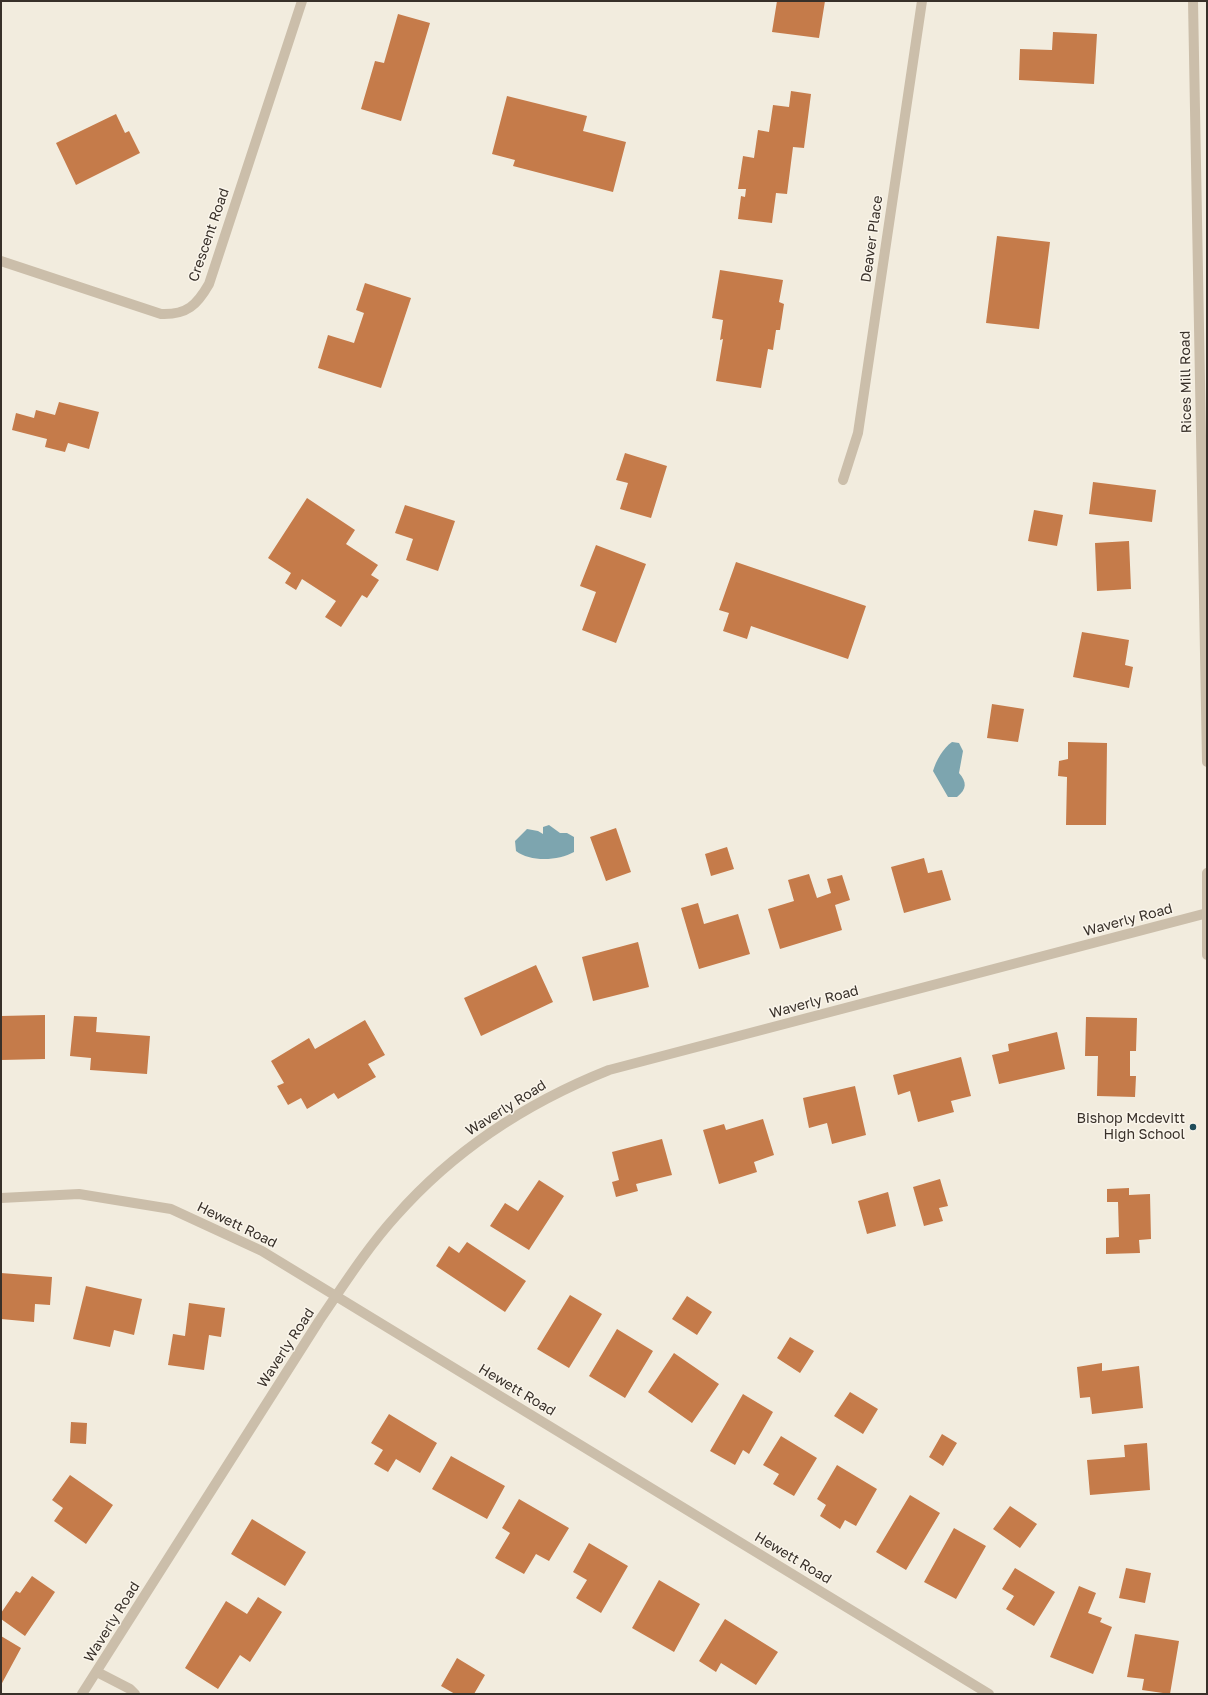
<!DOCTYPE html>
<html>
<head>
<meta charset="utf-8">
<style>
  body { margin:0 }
  #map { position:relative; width:1208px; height:1695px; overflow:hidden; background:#f2ecde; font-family:"Golos Text",sans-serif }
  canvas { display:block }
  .frame { position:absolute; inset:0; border:2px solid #383029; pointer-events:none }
</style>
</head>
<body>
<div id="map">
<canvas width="1208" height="1695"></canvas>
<div class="frame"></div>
</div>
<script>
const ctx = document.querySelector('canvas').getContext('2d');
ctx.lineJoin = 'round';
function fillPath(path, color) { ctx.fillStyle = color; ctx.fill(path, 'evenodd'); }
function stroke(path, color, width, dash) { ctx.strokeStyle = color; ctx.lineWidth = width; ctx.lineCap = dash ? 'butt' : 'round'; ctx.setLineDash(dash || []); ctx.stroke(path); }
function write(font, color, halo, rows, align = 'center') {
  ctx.font = font + ' "Golos Text",sans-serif'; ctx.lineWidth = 3; ctx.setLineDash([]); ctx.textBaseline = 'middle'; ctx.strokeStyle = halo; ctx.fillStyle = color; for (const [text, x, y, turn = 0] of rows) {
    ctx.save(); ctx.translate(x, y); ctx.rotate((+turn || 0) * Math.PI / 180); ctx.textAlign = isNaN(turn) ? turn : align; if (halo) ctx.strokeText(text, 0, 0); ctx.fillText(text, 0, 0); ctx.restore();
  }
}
fillPath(new Path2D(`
  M952 742 959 743 963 751 959 773C967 782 967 789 957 797H948L933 771C936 761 943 748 952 742Z
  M549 825 560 833H567L574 837V852C558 861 530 862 516 851L515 841 527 829 538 831 543 834V827Z`), '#7da5af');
fillPath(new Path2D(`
  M777 1H825L819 38 772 32Z
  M398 14 430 23 401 121 361 109 375 61 384 63Z
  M1053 32 1097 34 1094 84 1019 80 1020 49 1052 50Z
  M791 91 811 94 804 148 793 147 787 194 776 193 772 223 738 219 741 196 745 197 746 189H738L743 156 754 158 758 130 769 132 773 105 789 107Z
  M507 96 587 116 583 131 626 142 613 192 513 166 515 160 492 154Z
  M116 114 125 133 129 131 140 153 76 185 56 143Z
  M997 236 1050 242 1039 329 986 323Z
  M720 270 783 280 779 302 784 304 780 330H776L773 350 768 349 761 388 716 381 723 339 720 340 723 320 712 318Z
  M365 283 411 298 381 388 318 368 328 335 354 343 364 313 356 310Z
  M59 402 99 412 89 449 68 443 65 452 45 447 47 439 12 430 16 413 34 418 36 410 55 415Z
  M625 453 667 466 651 518 620 509 628 483 616 480Z
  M1093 482 1156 490 1152 522 1089 514Z
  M307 498 355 530 346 544 378 565 371 575 379 580 367 598 362 595 341 627 325 617 336 601 302 579 296 590 285 583 291 573 268 558Z
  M405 505 455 521 438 571 406 560 413 539 395 533Z
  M1034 510 1063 515 1057 546 1028 541Z
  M1129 541 1131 589 1097 591 1095 543Z
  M596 545 646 564 616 643 582 630 596 592 580 586Z
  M736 562 866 606 848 659 751 626 747 639 723 631 729 613 719 610Z
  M1082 632 1129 640 1125 665 1133 667 1129 688 1073 677Z
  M992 704 1024 709 1018 742 987 738Z
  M1068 742 1107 743 1106 825H1066L1067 777 1058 776 1059 761 1068 759Z
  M616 828 631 872 606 881 590 837Z
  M727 847 734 869 711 876 705 854Z
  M924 858 928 873 942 870 951 900 904 913 891 867Z
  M809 874 817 898 831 893 827 879 842 875 850 900 835 905 842 930 780 949 768 909 794 901 788 880Z
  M698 903 704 924 738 914 750 954 699 969 681 908Z
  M638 942 649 987 593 1001 582 957Z
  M536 965 553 1002 481 1036 464 998Z
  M45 1015V1059L1 1060V1016Z
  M74 1016 97 1017 96 1032 150 1036 147 1074 90 1070 91 1058 70 1056Z
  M1086 1017 1137 1018 1136 1051H1130V1076H1136L1135 1097 1097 1096 1098 1056H1085Z
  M365 1020 385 1055 368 1064 376 1077 338 1099 334 1093 307 1109 301 1098 288 1105 277 1086 284 1083 271 1061 309 1038 315 1049Z
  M1057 1032 1065 1069 999 1084 992 1055 1009 1051 1008 1044Z
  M961 1057 971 1096 951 1101 954 1112 918 1122 910 1091 898 1095 893 1075Z
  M855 1086 866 1135 832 1144 827 1123 809 1128 803 1098Z
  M763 1119 774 1155 754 1162 757 1172 719 1184 703 1130 724 1124 726 1130Z
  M662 1139 672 1175 636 1184 638 1191 616 1197 612 1182 619 1180 612 1152Z
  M940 1179 948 1206 939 1208 943 1221 924 1226 913 1187Z
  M539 1180 564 1196 529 1250 490 1226 505 1203 518 1211Z
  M1129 1188V1195L1150 1194 1151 1239 1139 1240 1140 1253 1106 1254V1238L1119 1237 1118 1202H1107V1189Z
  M888 1192 896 1226 867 1234 858 1201Z
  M467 1242 526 1281 505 1312 436 1266 449 1246 459 1253Z
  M1 1273 52 1277 50 1305 35 1304 34 1322 1 1319Z
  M86 1286 142 1299 134 1335 114 1330 110 1347 73 1339Z
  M570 1295 602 1314 569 1368 537 1349Z
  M687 1296 712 1312 697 1335 672 1319Z
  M189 1303 225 1308 221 1337 209 1335 204 1370 168 1365 173 1334 185 1336Z
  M617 1329 653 1351 625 1398 589 1376Z
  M790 1337 814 1351 800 1373 777 1358Z
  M674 1353 719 1384 692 1423 648 1392Z
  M1102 1363V1371L1139 1366 1143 1408 1092 1414 1090 1397 1080 1398 1077 1367Z
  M850 1392 878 1409 863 1434 834 1416Z
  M743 1394 773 1412 749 1454 743 1450 735 1465 710 1451Z
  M389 1414 437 1443 420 1473 396 1459 388 1472 374 1464 383 1450 371 1443Z
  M71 1422 87 1423 86 1444 70 1443Z
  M942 1434 957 1443 943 1466 929 1457Z
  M781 1436 817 1458 794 1496 773 1484 779 1474 763 1465Z
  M1147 1443 1150 1490 1090 1495 1087 1460 1125 1457 1124 1445Z
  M451 1456 505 1486 487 1519 432 1489Z
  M837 1465 877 1489 856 1526 845 1520 840 1529 820 1516 826 1505 817 1499Z
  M70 1475 113 1505 86 1544 54 1521 63 1508 52 1500Z
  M910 1495 940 1513 906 1570 876 1552Z
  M519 1499 569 1528 549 1561 536 1554 524 1574 495 1558 510 1533 502 1528Z
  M1010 1506 1037 1524 1020 1548 993 1529Z
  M252 1519 306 1552 285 1586 231 1554Z
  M954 1528 986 1546 956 1599 924 1582Z
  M589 1543 628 1566 601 1613 576 1598 587 1580 573 1572Z
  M1015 1568 1055 1592 1034 1626 1006 1609 1014 1596 1002 1589Z
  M1126 1568 1151 1573 1145 1603 1119 1598Z
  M32 1576 55 1592 25 1636 1 1619V1613L16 1591 20 1593Z
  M659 1580 700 1604 674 1652 632 1628Z
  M1079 1586 1096 1593 1088 1613 1102 1618 1100 1622 1112 1627 1093 1674 1050 1657Z
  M258 1597 282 1612 250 1662 240 1655 218 1689 185 1668 226 1601 247 1614Z
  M725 1619 778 1652 756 1685 721 1663 716 1672 699 1661Z
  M1135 1634 1179 1641 1170 1694 1142 1690 1144 1679 1127 1677Z
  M1 1636 21 1648 1 1685Z
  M457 1658 485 1675 474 1694H455L441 1686Z`), '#c57b4a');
stroke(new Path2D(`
  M1 261 161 314C187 315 197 305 209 284L302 1
  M843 480 858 433 922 1
  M1 1198 79 1194 171 1209 262 1251 989 1694
  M97 1672 130 1689 135 1694
  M82 1694 319 1321C343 1286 367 1248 396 1216 455 1149 526 1103 609 1070L1207 913`), '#cbbeaa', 10);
stroke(new Path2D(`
  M1193 1 1207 762
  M1207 873V955`), '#cbbeaa', 10);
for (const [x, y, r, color] of [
  [1193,1127,4,"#1f4c5a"]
]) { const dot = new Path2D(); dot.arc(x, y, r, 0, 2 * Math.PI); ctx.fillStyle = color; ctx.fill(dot); stroke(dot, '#faf5eb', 1.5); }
write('14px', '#383029', '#faf5eb', [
  ["Crescent Road",209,235,-71],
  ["Deaver Place",872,239,-82],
  ["Rices Mill Road",1186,382,-91],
  ["Waverly Road",1128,920,-15],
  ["Waverly Road",814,1002,-15],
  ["Waverly Road",506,1108,-32],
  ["Hewett Road",237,1225,26],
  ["Waverly Road",286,1348,-57],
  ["Hewett Road",517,1390,31],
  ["Hewett Road",793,1558,31],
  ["Waverly Road",112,1622,-58]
]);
write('14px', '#383029', '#faf5eb', [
  ["Bishop Mcdevitt",1185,1119],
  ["High School",1185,1135]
], 'right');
</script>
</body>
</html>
